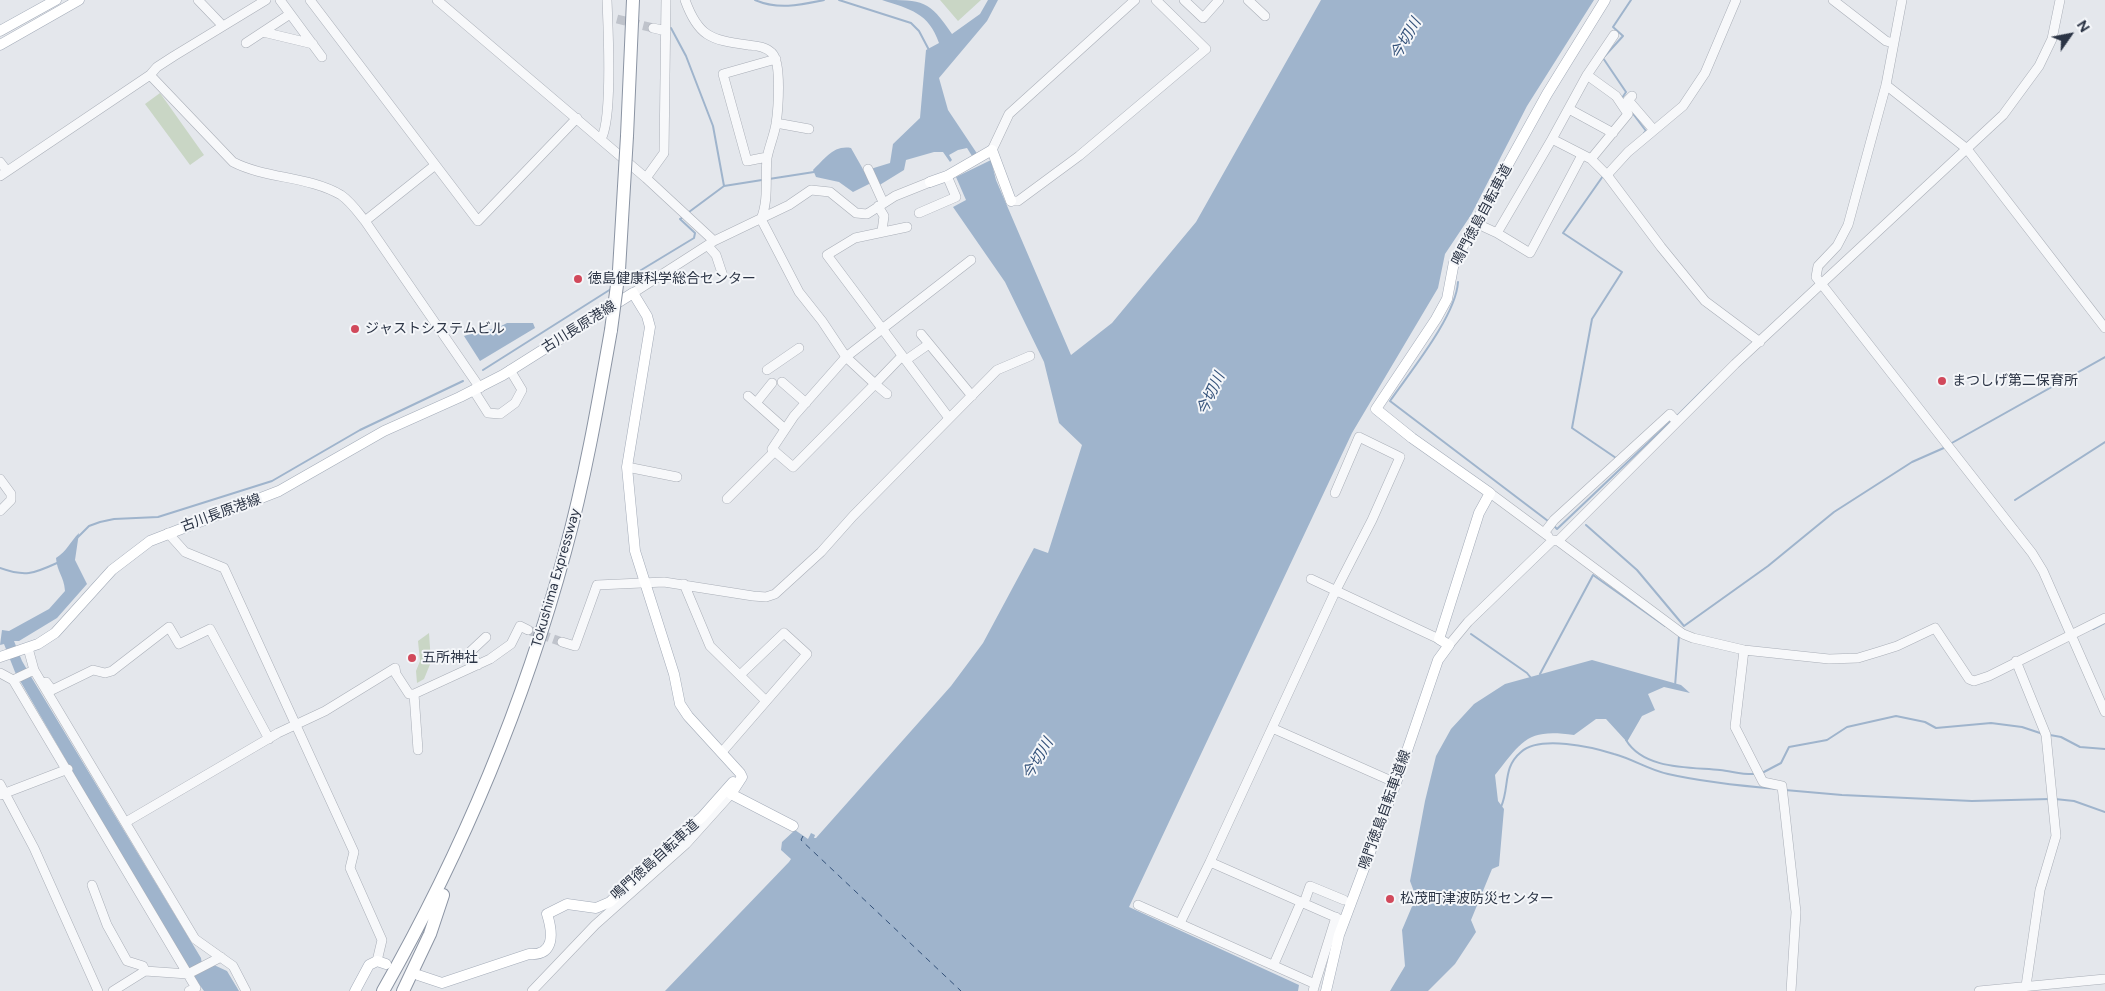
<!DOCTYPE html>
<html>
<head>
<meta charset="utf-8">
<style>
  body { margin:0 }
  #map { position:relative; width:2105px; height:991px; overflow:hidden; background:#e4e7ec; font-family:Figtree,sans-serif }
  canvas { display:block }
  .north { position:absolute; left:2045px; top:10px; width:50px; height:50px; -webkit-text-stroke:4px #f4f6f9; paint-order:stroke; rotate:57deg; font-size:14px; font-weight:700; line-height:20px; text-align:center; color:#2b3445 }
  .north::after { content:''; display:block; margin:auto; width:18px; height:22px; background:#2b3445; clip-path:polygon(50% 0,100% 100%,50% 72%,0 100%) }
</style>
</head>
<body>
<div id="map">
<canvas width="2105" height="991"></canvas>
<div class="north">N</div>
</div>
<script>
const ctx = document.querySelector('canvas').getContext('2d');
ctx.lineJoin = 'round';
function fillPath(path, color) { ctx.fillStyle = color; ctx.fill(path, 'evenodd'); }
function stroke(path, color, width, dash) { ctx.strokeStyle = color; ctx.lineWidth = width; ctx.lineCap = dash ? 'butt' : 'round'; ctx.setLineDash(dash || []); ctx.stroke(path); }
function write(font, color, halo, rows, align = 'center') {
  ctx.font = font + ' Figtree,"Noto Sans JP",sans-serif'; ctx.lineWidth = 4; ctx.setLineDash([]); ctx.textBaseline = 'middle'; ctx.strokeStyle = halo; ctx.fillStyle = color; for (const [text, x, y, turn = 0] of rows) {
    ctx.save(); ctx.translate(x, y); ctx.rotate((+turn || 0) * Math.PI / 180); ctx.textAlign = isNaN(turn) ? turn : align; if (halo) ctx.strokeText(text, 0, 0); ctx.fillText(text, 0, 0); ctx.restore();
  }
}
fillPath(new Path2D(`
  M940 0H981L958 21Z
  M160 93 204 155 190 165 145 104Z
  M429 633 431 662 424 679 417 683 416 671 420 661 418 641Z`), '#c9d6c5');
fillPath(new Path2D(`
  M882 0C923 0 929 0 952 34L980 14 988 0H998L987 21 939 78 948 110 978 155 972 156 967 148 958 150 949 155 952 160 950 162 943 152H934L906 160 904 170 878 186 875 181 853 192 839 182 816 177 813 170C825 159 833 145 851 148L864 171 890 163 893 144 920 118 926 50 939 43C929 13 910 9 882 0Z
  M1321 0H1594L1527 106 1471 215 1445 254 1438 288 1352 433 1129 907 1299 985 1298 991H665L789 862 791 859 781 850 782 842 795 830 808 839 811 833 815 835 814 838H816L951 686 983 643 1034 548 1048 553 1082 445 1059 423 1044 362 1005 282 953 207 966 200 956 177 991 160 996 180 1071 355 1112 323 1196 222Z
  M507 323H533L535 328 480 361 464 336C478 331 496 330 507 323Z
  M79 533 75 560 87 584 57 618 19 641H14L22 661 33 680 201 958 203 971 214 965 227 971 239 991H204L184 964 15 672 4 644 0 645 2 630 9 631 49 609 65 591C64 576 57 572 56 558 67 551 70 542 79 533Z
  M1592 660 1681 685 1690 693 1664 687 1648 694 1655 710 1642 716 1627 742 1606 719H1596L1574 735C1527 728 1522 741 1495 775L1498 801 1504 809 1499 866 1492 869 1471 920 1476 932 1455 964 1428 991H1390L1405 966 1402 930 1416 897 1410 881 1425 801 1436 756 1451 729 1474 704 1505 684Z`), '#9fb4cc');
stroke(new Path2D(`
  M755 0C778 10 800 5 824 0
  M839 0 911 23 919 31 929 50
  M671 28 686 56 713 126 724 186
  M1624 101 1622 98 1626 92 1603 58 1623 36 1613 27 1631 0
  M1631 111 1646 131 1644 133
  M1603 176 1563 233 1622 272 1592 319 1572 428 1616 458
  M769 179 814 172
  M689 212 724 186 762 180
  M623 281 694 238 695 233 680 219 683 217
  M1458 282C1456 316 1410 372 1390 401L1548 521
  M483 370 611 289
  M1676 417 1712 381
  M1950 444 2105 357
  M2015 500 2105 442
  M1586 525 1637 570 1684 626 1768 566 1834 512 1912 462 1946 447
  M1554 526 1557 529 1672 420
  M77 538 89 526 100 522 114 519 158 517 272 481 360 430 463 381
  M0 568C25 577 33 574 57 563
  M2093 629 2105 623
  M1471 634 1527 673 1531 678
  M1540 674 1593 575 1665 626
  M1675 686 1679 636
  M2050 735 2061 737 2080 747 2105 749
  M1626 740C1644 770 1690 767 1720 770 1731 771 1744 775 1755 774
  M1762 773 1781 763 1789 747 1827 740 1847 727 1896 716 1925 722 1936 728 1991 723 2022 727 2043 734
  M1785 790 1842 795 1972 801 2050 799
  M2055 799 2074 801 2105 812
  M1501 807C1510 787 1502 768 1521 752 1540 735 1592 747 1614 754 1633 759 1649 770 1668 774 1703 782 1742 786 1778 789`), '#9fb4cc', 2);
stroke(new Path2D(`
  M803 836 801 840 961 991`), '#34527a', 1, [6, 5]);
stroke(new Path2D(`
  M617 19 653 28
  M528 630 562 642`), '#bfc3cb', 9, [9, 4.5]);
const minor = new Path2D(`
  M198 0 222 25
  M280 0 322 57
  M310 0 478 221 577 118
  M437 0 646 178 714 241
  M685 0C698 36 710 40 748 45 756 46 765 46 772 53 782 62 778 111 776 124 774 136 769 147 767 158 765 178 769 200 761 219
  M1184 0 1203 18 1219 0
  M1248 0 1265 16
  M1833 0 1886 41 1893 43
  M1902 0 1886 85 1848 225 1837 246 1818 266 1816 277 2032 553 2043 571 2105 712
  M653 28 666 31
  M263 32 313 44
  M246 43 290 14
  M150 75 157 67 174 56 266 0
  M1587 75 1616 96 1628 114 1591 159
  M1886 85 1967 149 2105 328
  M1632 96 1628 100 1653 129
  M1569 109 1613 133
  M776 123 809 129
  M601 139C613 119 608 27 607 0
  M1552 139 1587 75 1614 35
  M992 150 1009 114 1135 0
  M1582 155 1530 253 1497 233 1552 139 1591 159 1607 175 1661 247 1705 301 1760 342
  M767 157 747 161 723 74 776 59
  M0 162 7 171
  M868 169 883 202
  M1607 175 1628 152 1683 106 1705 73 1736 0
  M0 176 150 75 233 162C266 179 309 176 341 195 351 202 357 211 365 221L480 388
  M646 178 664 153 666 0
  M1011 201H1018L1079 156 1206 49 1156 0
  M878 206 884 216 882 231
  M919 213 956 197 947 176
  M761 219 799 292 822 321 846 357 971 260
  M365 221 434 166
  M907 227 855 238 827 255 949 418
  M1484 227 1497 233
  M708 246 716 255 723 276
  M633 293 714 241 789 205 811 190 830 192 856 213 867 214 895 196 930 182
  M921 334 972 396
  M846 357 875 384 793 467 772 449 794 416Z
  M906 360 929 344
  M767 370 799 348
  M782 382 806 403
  M474 391 488 413 500 414 515 403 522 390 510 370
  M887 394 875 384 902 356
  M748 396 785 429
  M756 403 772 383
  M627 467 677 477
  M0 479 11 494V500L0 511
  M1335 493 1359 437 1400 457 1372 520 1335 592 1210 862 1344 921
  M1490 493 1548 536
  M727 499 775 451
  M168 533 185 552 224 568 354 852 350 868 382 940 377 961
  M1544 533 1554 520 1670 414 1677 422
  M1558 541 1683 634 1693 638 1744 650 1829 659 1858 658 1878 652 1897 646 1935 628 1969 679 1974 681 1989 676 2105 618
  M1311 579 1439 639
  M684 584 710 646 765 700
  M562 642 575 646 597 585 664 582 753 596 766 597 775 594 821 552 853 516 997 370 1030 356
  M1449 645 1468 622 1553 540 1558 541 1735 364 2003 115 2039 66 2052 39 2060 0
  M28 648 34 670 195 939 233 966 246 991
  M1744 650 1735 727 1763 782 1782 786 1796 912 1791 991
  M2016 661 2046 735 2056 836 2040 890 2026 986
  M478 665 470 652 486 637
  M0 673 13 680 196 988 189 991
  M13 680 34 670
  M46 682 52 690 93 670 105 673 112 671 169 627 179 644 210 629 269 739
  M414 694 418 750
  M1272 728 1396 783
  M722 752 807 654 784 633 740 675
  M0 784 34 848 98 991
  M0 795 68 769
  M126 822 278 733 325 711 395 668 396 674 409 694H414L490 659 511 644 520 626 528 630
  M92 885 107 925 127 961 143 966 145 971
  M1304 903 1310 886 1344 900
  M1138 905 1315 984 1313 991
  M1180 923 1210 862
  M1274 964 1301 902
  M1315 984 1336 917
  M113 991 145 971 188 974 221 957
  M532 991 595 925 686 844 731 794
  M1979 991 2105 979`);
const major = new Path2D(`
  M0 31 56 0
  M0 45 79 0
  M930 182 947 176 992 150 1011 201
  M0 657 38 644 55 633 112 570 150 541 279 491 384 431 460 397 503 375 633 293 647 316 650 327 627 467 635 551 674 674 680 704 688 716 740 773 742 777 731 794 793 826
  M418 975 442 983 529 954C555 956 553 933 547 914L567 904 596 908 610 902 657 856 702 817 733 782
  M355 991 369 965 377 961 386 964
  M1326 991 1339 935 1396 783 1438 660 1449 645 1439 639 1479 513 1490 493 1412 438 1376 409 1436 319 1447 299 1454 262 1547 94 1605 0`);
const highway = new Path2D(`
  M627 136 633 0
  M383 991C462 852 523 707 565 552 585 479 598 404 611 330
  M403 991 430 934 443 895`);
stroke(minor, '#a9aeb7', 10);
stroke(major, '#a3abb8', 11);
stroke(highway, '#8b94a3', 14);
stroke(minor, '#f7f8fa', 9);
stroke(major, '#fff', 10);
stroke(highway, '#fff', 12);
const highwayBridge = new Path2D(`
  M611 330 619 270 627 136`);
stroke(highwayBridge, '#8b94a3', 14, []);
stroke(highwayBridge, '#fff', 12);
for (const [x, y, r, color] of [
  [578,279,5,"#d1495b"],
  [355,329,5,"#d1495b"],
  [1942,381,5,"#d1495b"],
  [412,658,5,"#d1495b"],
  [1390,899,5,"#d1495b"]
]) { const dot = new Path2D(); dot.arc(x, y, r, 0, 2 * Math.PI); ctx.fillStyle = color; ctx.fill(dot); stroke(dot, '#f4f6f9', 2); }
write('14px', '#2b3445', '#f4f6f9', [
  ["鳴門徳島自転車道",1482,215,-62],
  ["古川長原港線",579,327,-32],
  ["古川長原港線",221,513,-20],
  ["Tokushima Expressway",556,578,-74],
  ["鳴門徳島自転車道線",1385,810,-70],
  ["鳴門徳島自転車道",655,860,-42]
]);
write('14px', '#2b3445', '#f4f6f9', [
  ["徳島健康科学総合センター",588,279],
  ["ジャストシステムビル",365,329],
  ["まつしげ第二保育所",1952,381],
  ["五所神社",422,658],
  ["松茂町津波防災センター",1400,899]
], 'left');
write('italic 15px', '#34527a', '#f4f6f9', [
  ["今切川",1406,39,-60],
  ["今切川",1211,394,-65],
  ["今切川",1038,759,-59]
]);
</script>
</body>
</html>
